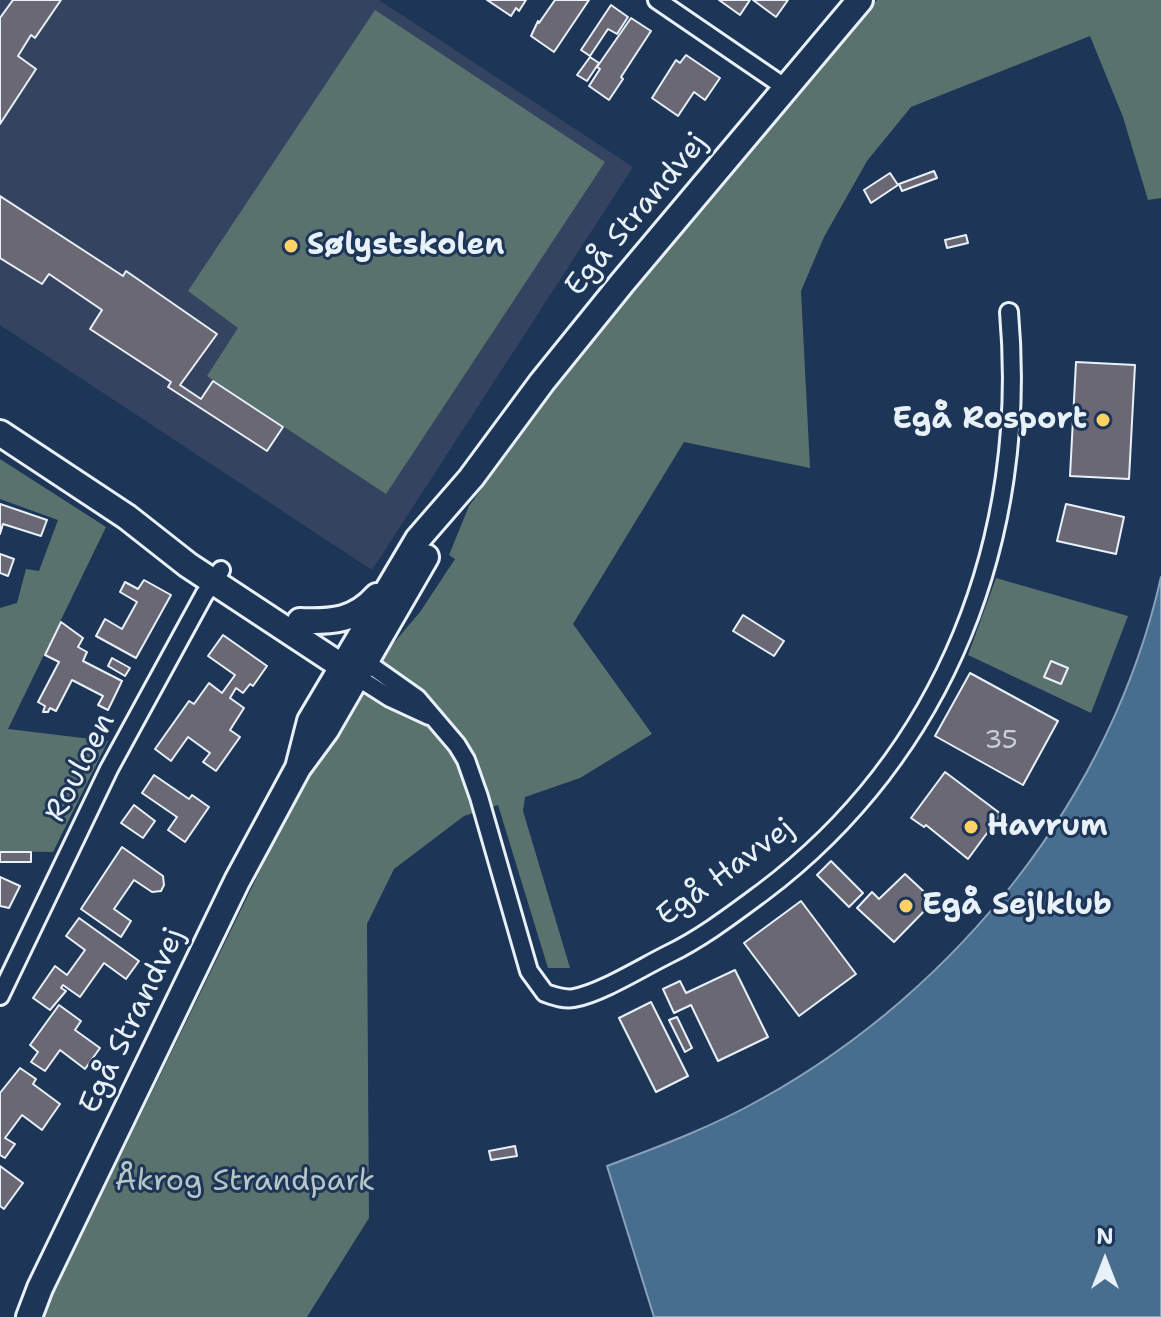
<!DOCTYPE html>
<html>
<head>
<meta charset="utf-8">
<style>
  body { margin:0 }
  #map { position:relative; width:1161px; height:1317px; overflow:hidden; background:#1d3557; font-family:"Shantell Sans",sans-serif }
  canvas { display:block }
  .north { position:absolute; left:1065px; top:1221px; width:80px; height:80px; -webkit-text-stroke:6px #1d3557; paint-order:stroke; rotate:0deg; font-size:22px; font-weight:700; line-height:32px; text-align:center; color:#e8f1f8 }
  .north::after { content:''; display:block; margin:auto; width:28px; height:36px; background:#e8f1f8; clip-path:polygon(50% 0,100% 100%,50% 72%,0 100%) }
</style>
</head>
<body>
<div id="map">
<canvas width="1161" height="1317"></canvas>
<div class="north">N</div>
</div>
<script>
const ctx = document.querySelector('canvas').getContext('2d');
ctx.lineJoin = 'round';
function fillPath(path, color) { ctx.fillStyle = color; ctx.fill(path, 'evenodd'); }
function stroke(path, color, width, dash) { ctx.strokeStyle = color; ctx.lineWidth = width; ctx.lineCap = dash ? 'butt' : 'round'; ctx.setLineDash(dash || []); ctx.stroke(path); }
function write(font, color, halo, rows, align = 'center') {
  ctx.font = font + ' "Shantell Sans",sans-serif'; ctx.lineWidth = 6; ctx.setLineDash([]); ctx.textBaseline = 'middle'; ctx.strokeStyle = halo; ctx.fillStyle = color; for (const [text, x, y, turn = 0] of rows) {
    ctx.save(); ctx.translate(x, y); ctx.rotate((+turn || 0) * Math.PI / 180); ctx.textAlign = isNaN(turn) ? turn : align; if (halo) ctx.strokeText(text, 0, 0); ctx.fillText(text, 0, 0); ctx.restore();
  }
}
fillPath(new Path2D(`
  M0 0H379L633 167 372 570 0 325Z`), '#344460');
fillPath(new Path2D(`
  M877 0H1161V198L1148 200 1123 117 1090 36 911 107 867 161 824 237 801 291 810 468 684 442 573 624 652 734 580 778 525 797 523 811 570 968H548L498 805 464 816 394 869 367 924 369 1218 307 1317H42L297 795 351 706 392 645 420 612 455 559 449 555 469 506 553 390 678 235Z
  M375 10 605 162 386 494 207 376 238 328 188 291Z
  M0 459 106 527 8 729 108 741 53 852 0 851V608L17 603 26 569 39 571 58 520 0 499Z
  M996 578 1128 616 1091 713 968 655Z`), '#5a726e');
const water = new Path2D(`
  M1161 577V1317H654L607 1166C661 1146 714 1126 763 1098 958 989 1112 796 1161 577Z`);
fillPath(water, '#476e8f');
stroke(water, '#87a2b9', 2);
const building = new Path2D(`
  M13 0H61L35 38 31 35 18 56 36 69 0 124V18Z
  M487 0H526L519 11 516 8 511 16Z
  M555 0H589L554 52 531 36 538 21 539 23Z
  M719 0H750L740 15Z
  M753 0H788L776 17Z
  M611 5 628 17 617 34 608 29 590 56 581 50Z
  M631 18 651 31 621 77 623 79 609 100 589 86 600 69 597 67Z
  M686 55 720 78 705 100 694 92 678 116 652 98 676 60 680 63Z
  M590 57 599 63 587 81 577 75Z
  M934 171 937 178 902 191 899 184Z
  M890 173 898 185 871 203 864 190Z
  M0 196 123 276 126 271 217 334 180 385 201 399 213 381 283 427 267 451 168 387 171 382 90 329 102 310 49 274 42 284 0 258Z
  M966 235 968 243 947 248 945 240Z
  M1076 362 1135 365 1129 479 1070 476Z
  M0 504 47 520 41 536 3 524 0 534Z
  M1066 504 1124 517 1116 554 1057 541Z
  M0 554 14 559 8 576 0 573Z
  M144 580 171 595 136 658 96 636 105 619 122 629 137 602 120 592 125 582 138 589Z
  M743 615 784 641 774 656 733 631Z
  M61 622 83 638 78 647 87 652 83 661 122 681 108 710 98 705 103 696 72 680 56 711 50 708 48 712H43L45 706 38 702 59 662 45 655Z
  M223 635 267 666 253 686 250 684 243 693 236 688 230 698 244 708 230 730 240 737 216 771 203 762 210 753 188 737 171 761 155 749 189 701 194 704 209 683 222 693 235 675 208 656Z
  M112 658 130 668 125 676 108 666Z
  M1051 661 1068 668 1061 684 1044 677Z
  M970 673 1058 721 1023 785 935 736Z
  M945 772 1001 814 968 859 926 825 924 827 911 818Z
  M154 775 189 799 192 795 209 807 185 842 168 830 177 817 142 793Z
  M134 805 155 821 143 838 121 823Z
  M122 847 163 876 164 885 161 891 152 892 134 880 114 909 131 921 121 937 81 909Z
  M0 852H31V862H0Z
  M831 861 863 893 849 907 817 875Z
  M905 874 934 901 894 942 857 908 872 892 879 899Z
  M0 877 20 886 9 908 0 906Z
  M801 901 856 974 799 1016 744 943Z
  M79 918 139 961 126 979 104 963 80 997 63 985 61 988 66 991 50 1010 33 998 55 966 67 975 85 950 66 936Z
  M735 970 768 1037 718 1061 691 1005 674 1013 663 989 680 981 686 993Z
  M651 1002 688 1076 656 1092 619 1018Z
  M59 1005 81 1021 75 1030 100 1048 85 1069 60 1050 45 1071 31 1062 38 1052 30 1045Z
  M677 1017 692 1048 685 1052 669 1020Z
  M20 1068 36 1079 33 1084 60 1104 42 1130 22 1115 5 1138 15 1144 5 1158 0 1155V1093Z
  M515 1146 517 1156 491 1160 489 1151Z
  M0 1166 23 1183 4 1209 0 1206Z`);
fillPath(building, '#6b6875');
stroke(building, '#e8f1f8', 2);
const street = new Path2D(`
  M657 0 786 88
  M366 662 417 698 457 745 466 760 479 797 529 971 545 993C554 996 564 1000 574 998 601 993 641 968 667 955 702 938 732 915 763 892 946 754 1029 537 1009 312
  M357 677 390 698 429 716
  M0 996 109 769 204 595 221 570`);
const secondary = new Path2D(`
  M0 433 127 517 188 565 355 675
  M300 621C332 622 355 621 377 596
  M298 768 310 721 418 539 471 478 542 382 622 283 860 0
  M29 1317 40 1288 237 881 298 768 326 730 426 557`);
stroke(street, '#e8f1f8', 22);
stroke(secondary, '#e8f1f8', 30);
stroke(street, '#1d3557', 16);
stroke(secondary, '#1d3557', 24);
for (const [x, y, r, color] of [
  [291,246,8,"#ffd166"],
  [1103,420,8,"#ffd166"],
  [971,827,8,"#ffd166"],
  [906,906,8,"#ffd166"]
]) { const dot = new Path2D(); dot.arc(x, y, r, 0, 2 * Math.PI); ctx.fillStyle = color; ctx.fill(dot); stroke(dot, '#1d3557', 3); }
write('26px', '#c9cfd7', null, [
  ["35",1001,741]
]);
write('30px', '#e8f1f8', '#1d3557', [
  ["Egå Strandvej",637,215,-50],
  ["Rouloen",81,768,-63],
  ["Egå Havvej",726,873,-36],
  ["Egå Strandvej",133,1021,-64]
]);
write('bold 30px', '#e8f1f8', '#1d3557', [
  ["Sølystskolen",307,246],
  ["Egå Rosport",1087,420,"right"],
  ["Havrum",987,827],
  ["Egå Sejlklub",922,906]
], 'left');
write('30px', '#b6c5c8', '#1d3557', [
  ["Åkrog Strandpark",245,1182]
]);
</script>
</body>
</html>
